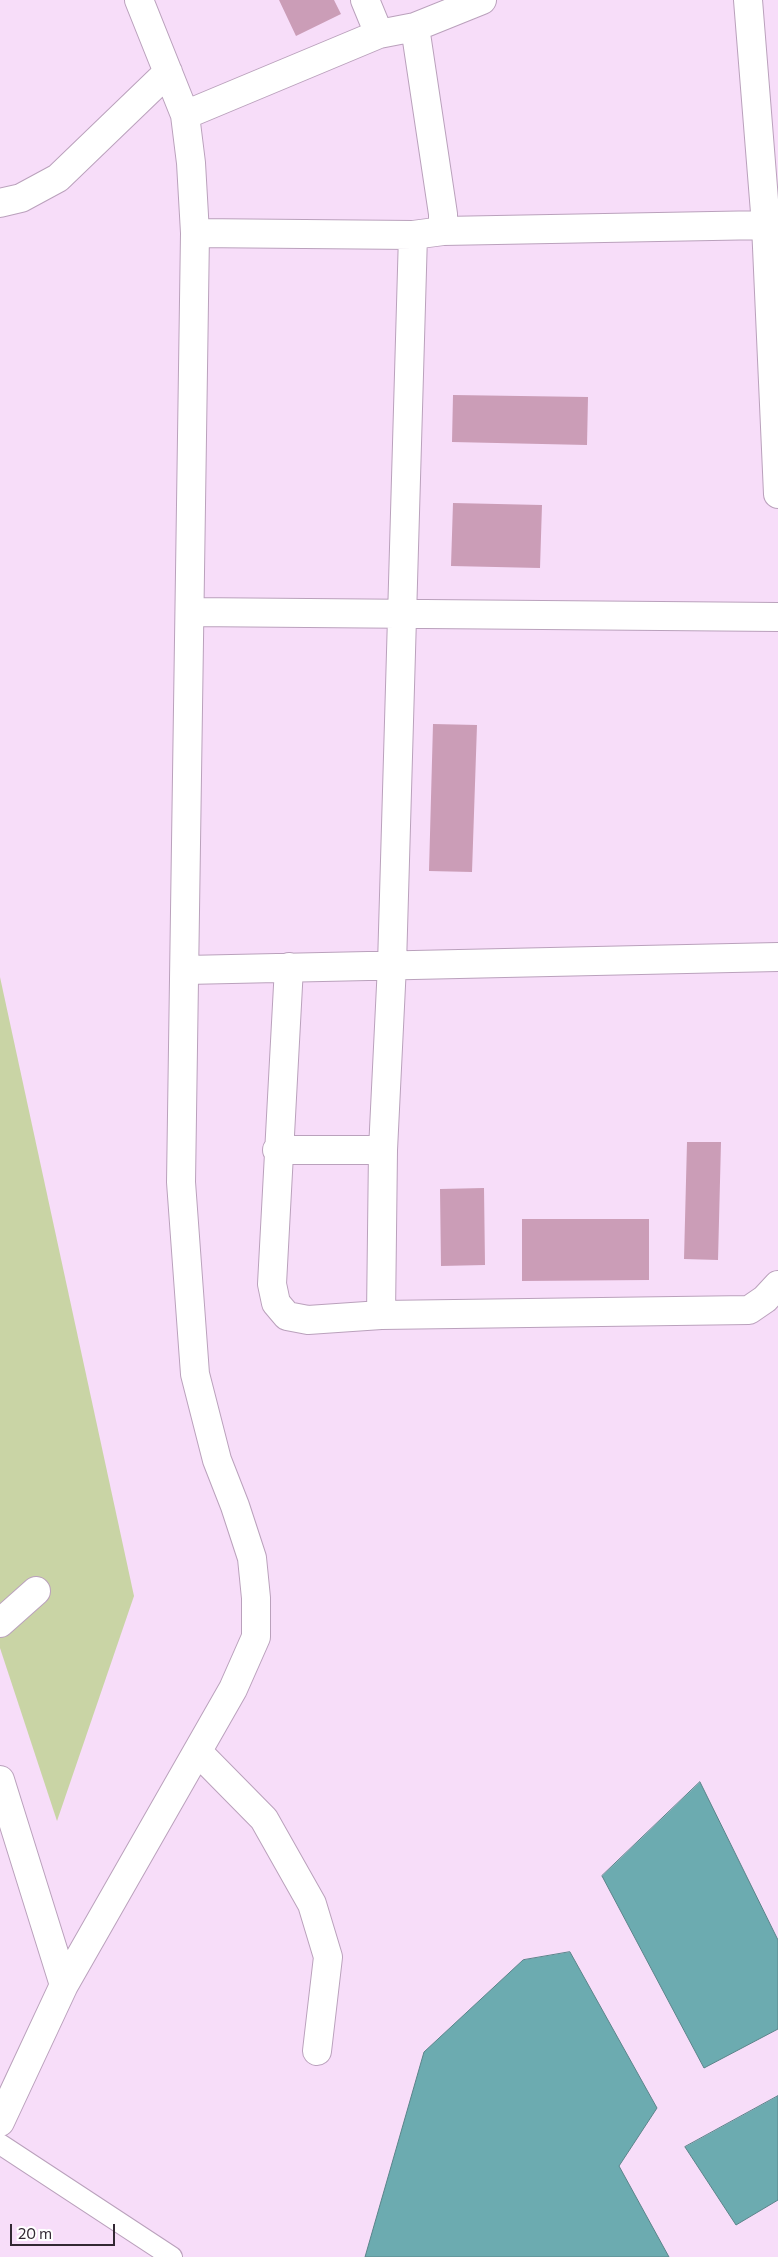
<!DOCTYPE html>
<html>
<head>
<meta charset="utf-8">
<style>
  body { margin:0 }
  #map { position:relative; width:778px; height:2257px; overflow:hidden; background:#f7ddf9; font-family:Commissioner,sans-serif }
  canvas { display:block }
  .scale { position:absolute; left:10px; top:2224px; width:105px; height:22px; box-sizing:border-box; border:2px solid #322833; border-top:0; padding-left:6px; font-size:15px; line-height:18px; white-space:nowrap; color:#322833; -webkit-text-stroke:4px #fff; paint-order:stroke }
</style>
</head>
<body>
<div id="map">
<canvas width="778" height="2257"></canvas>
<div class="scale">20 m</div>
</div>
<script>
const ctx = document.querySelector('canvas').getContext('2d');
ctx.lineJoin = 'round';
function fillPath(path, color) { ctx.fillStyle = color; ctx.fill(path, 'evenodd'); }
function stroke(path, color, width, dash) { ctx.strokeStyle = color; ctx.lineWidth = width; ctx.lineCap = dash ? 'butt' : 'round'; ctx.setLineDash(dash || []); ctx.stroke(path); }
fillPath(new Path2D(`
  M0 977 134 1596 57 1821 0 1648Z`), '#c9d4a5');
const water = new Path2D(`
  M700 1782 778 1940V2029L704 2068 602 1876Z
  M570 1952 657 2108 619 2166 669 2257H365L424 2052 523 1960Z
  M778 2096V2200L736 2225 685 2147Z`);
fillPath(water, '#6cabb0');
stroke(water, '#5b848a', 1);
fillPath(new Path2D(`
  M279 0H334L341 14 296 36Z
  M453 395 588 397 587 445 452 442Z
  M453 503 542 505 540 568 451 566Z
  M433 724 477 725 472 872 429 871Z
  M687 1142H721L718 1260 684 1259Z
  M484 1188 485 1265 441 1266 440 1189Z
  M522 1219H649V1280L522 1281Z`), '#cb9db7');
const lane = new Path2D(`
  M0 2144 172 2257`);
const street = new Path2D(`
  M365 0 379 34
  M748 0 766 225 778 494
  M415 27 443 214V231
  M185 115 379 34 415 27 482 0
  M0 203 21 198 58 178 168 72
  M195 233 413 235 443 231 766 225
  M190 612 778 617
  M289 967 272 1284 276 1303 287 1316 308 1320 381 1315 749 1310 765 1299 778 1285
  M186 970 778 957
  M277 1150H383
  M381 1315 383 1150 392 965 413 235
  M0 1623 36 1591
  M198 1752 264 1819 312 1904 328 1957 317 2051
  M0 1780 64 1985
  M0 2122 64 1985 233 1689 256 1637V1598L252 1558 235 1506 217 1460 195 1374 181 1182 195 233 191 163 185 115 139 0`);
stroke(lane, '#baa1bc', 22);
stroke(street, '#baa1bc', 30);
stroke(lane, '#fff', 20);
stroke(street, '#fff', 28);
</script>
</body>
</html>
